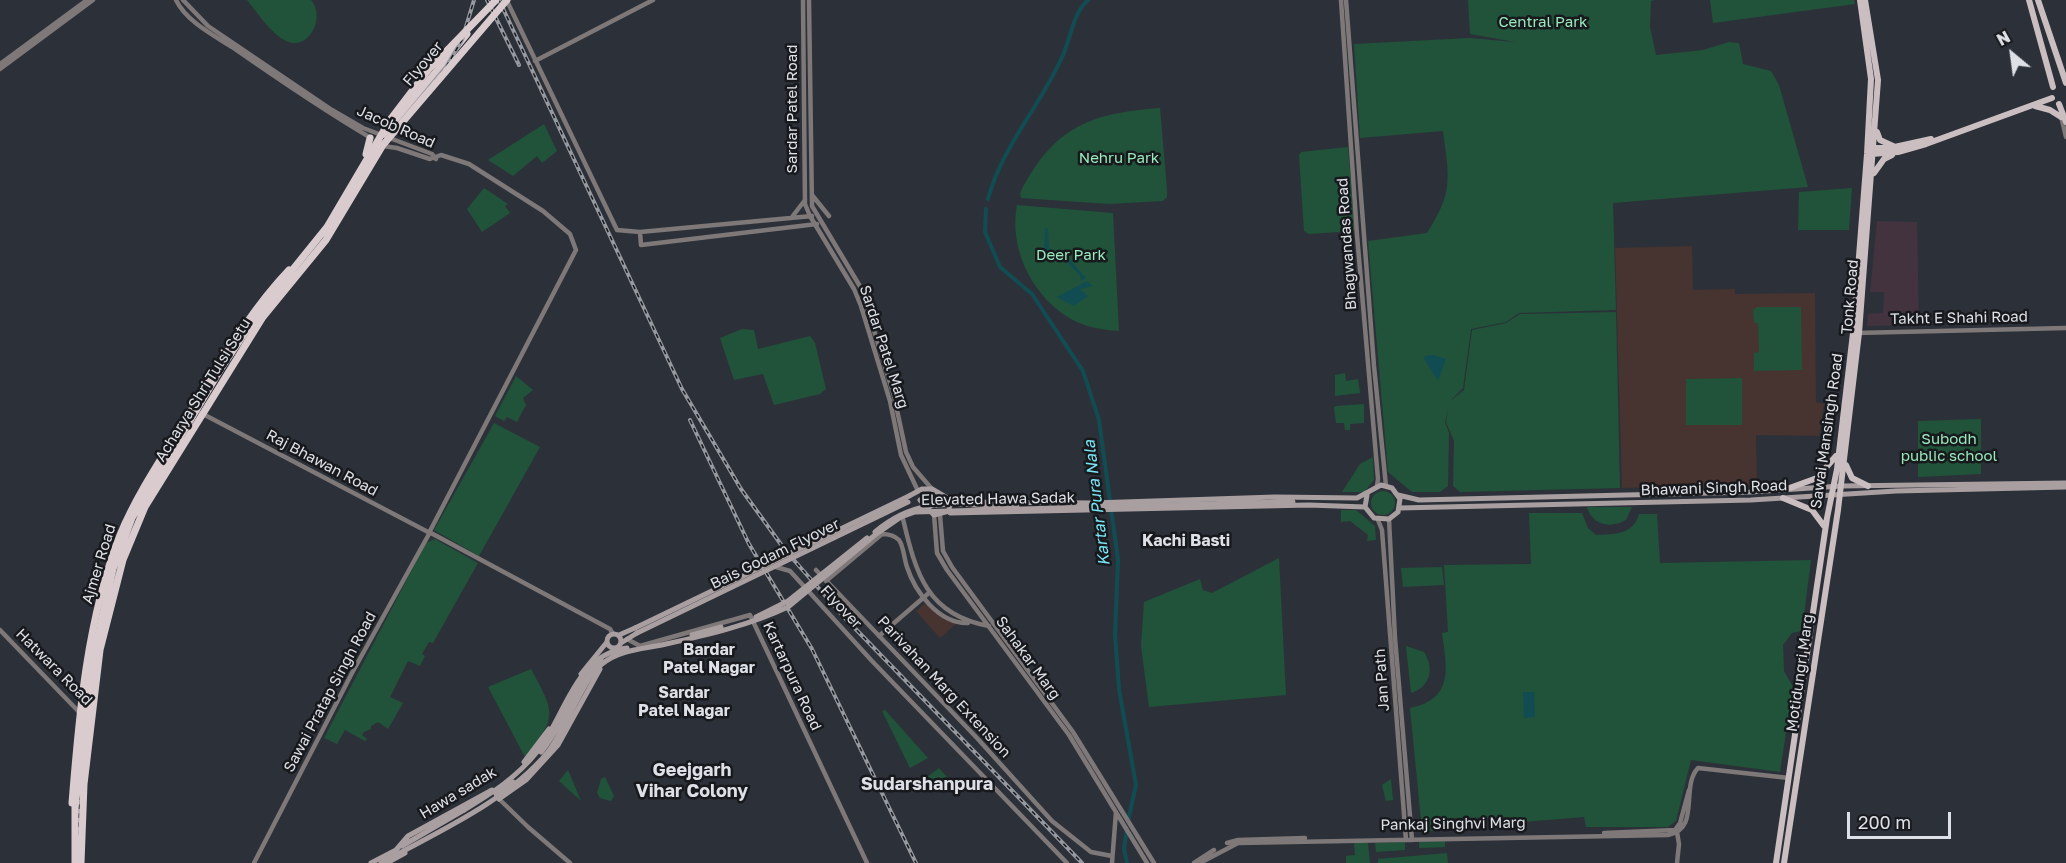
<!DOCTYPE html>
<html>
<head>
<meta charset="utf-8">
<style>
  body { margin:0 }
  #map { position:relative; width:2066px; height:863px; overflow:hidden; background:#2c3139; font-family:"Golos Text",sans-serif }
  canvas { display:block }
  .north { position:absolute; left:1982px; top:24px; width:60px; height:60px; -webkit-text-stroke:4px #17191d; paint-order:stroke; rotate:331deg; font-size:16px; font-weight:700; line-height:24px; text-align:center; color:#dde0e6 }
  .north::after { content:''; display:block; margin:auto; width:21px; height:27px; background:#dde0e6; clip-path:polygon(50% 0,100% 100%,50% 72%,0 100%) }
  .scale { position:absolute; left:1847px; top:812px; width:104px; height:27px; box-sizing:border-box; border:3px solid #dde0e6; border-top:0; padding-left:8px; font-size:18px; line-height:21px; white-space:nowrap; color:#dde0e6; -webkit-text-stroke:4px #17191d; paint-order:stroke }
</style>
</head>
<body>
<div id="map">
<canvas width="2066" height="863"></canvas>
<div class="north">N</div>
<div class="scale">200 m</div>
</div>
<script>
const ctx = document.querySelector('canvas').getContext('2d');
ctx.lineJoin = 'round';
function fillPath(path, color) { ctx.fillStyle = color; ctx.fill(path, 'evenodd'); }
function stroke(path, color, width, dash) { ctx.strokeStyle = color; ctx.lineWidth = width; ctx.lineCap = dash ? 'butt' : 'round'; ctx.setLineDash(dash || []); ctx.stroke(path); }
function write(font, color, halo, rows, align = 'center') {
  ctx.font = font + ' "Golos Text",sans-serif'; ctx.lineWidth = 5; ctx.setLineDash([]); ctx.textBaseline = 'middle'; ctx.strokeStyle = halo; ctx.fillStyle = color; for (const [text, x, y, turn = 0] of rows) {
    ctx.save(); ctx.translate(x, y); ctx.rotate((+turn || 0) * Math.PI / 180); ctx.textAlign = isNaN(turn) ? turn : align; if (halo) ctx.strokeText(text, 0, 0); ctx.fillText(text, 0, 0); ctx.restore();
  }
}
fillPath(new Path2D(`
  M1692 246 1693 290 1735 289V294L1815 293 1816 402 1824 404 1819 436 1756 435 1757 485 1622 488 1615 248Z
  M927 602 957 623 940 638 916 611Z`), '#47332f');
fillPath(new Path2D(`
  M1877 221 1917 222 1919 325 1867 326 1868 314 1883 313 1884 292H1870Z`), '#42333f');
fillPath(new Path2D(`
  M247 0H311C326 17 309 52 286 41 270 33 258 13 247 0Z
  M1468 0H1655L1651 1 1650 27 1656 55 1703 50 1729 42 1739 43 1743 64 1771 71 1779 85 1808 187 1613 203 1616 310 1519 313 1506 322 1471 329 1463 388 1450 401 1464 390 1472 330 1506 323 1520 314 1616 312 1620 488 1460 492 1453 486 1454 441 1446 422 1448 409 1445 422 1449 433 1448 486 1440 492H1412L1388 472 1368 241 1427 233C1454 191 1449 178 1443 131L1360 138 1354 44 1470 38 1515 42 1470 34Z
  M1710 0H1854L1855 4 1713 23Z
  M1160 108 1167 189V197L1163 201 1109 204 1021 198 1020 193C1053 128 1089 113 1160 108Z
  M544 124 557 151 542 163 537 156 513 176 488 160Z
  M1348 147 1355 231 1309 234 1304 231 1299 155 1301 152Z
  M484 188 508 204 505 206 510 213 482 232 467 209Z
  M1852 188 1849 230H1798L1799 192Z
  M1017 205 1113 213 1119 331C1101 330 1081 326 1066 316 1030 292 1009 247 1017 205Z
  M1757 307H1801L1802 370 1754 371V353L1759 352 1758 324 1754 322 1753 310Z
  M742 329 754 330 758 349 810 336 815 343 826 389 820 394 774 405 763 374 734 380 720 338Z
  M1345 373 1346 381 1358 379 1360 393 1335 396V375Z
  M516 376 533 390 523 398 526 405 517 422 507 417 504 421 495 416Z
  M1742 378V425H1686V379Z
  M1364 404V423L1350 424V430H1345L1344 423H1336L1334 407 1336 406Z
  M1981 419V474L1918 477V421Z
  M494 423 540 447 479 556 434 530Z
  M1373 457 1374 480 1364 492H1342L1360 464Z
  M1371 503a12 12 0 1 1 24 0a12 12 0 1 1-24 0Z
  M1587 507H1632L1626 520C1610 529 1592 525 1587 507Z
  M1341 510H1356L1375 526 1376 540 1367 541 1368 535 1350 521 1341 522Z
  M1529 513H1582L1588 528 1596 535C1615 534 1633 535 1639 514H1657L1660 563 1811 560 1802 631 1792 633 1783 645 1784 671 1793 687 1780 772 1691 760 1676 821 1668 827H1586L1584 817 1511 823 1510 817 1451 818V830L1422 831 1410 708C1454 699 1447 669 1442 633L1448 632 1444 565 1531 564Z
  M435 539 478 563 433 643 429 642 422 654 425 656 420 666 408 661 390 697 403 703 388 729 378 722 371 726V729L364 732 362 735 367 739 365 741 345 730 337 744 324 738 426 543Z
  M1279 558 1286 695 1149 707 1141 646 1144 602 1200 579 1203 590 1212 593Z
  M1442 567 1444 585 1403 587 1401 568Z
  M1406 646 1424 652C1435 669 1430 687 1411 693Z
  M531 669C555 713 558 717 525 757L488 687Z
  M885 710 928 758 910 768 882 711Z
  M939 768 947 777 929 792 922 781Z
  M568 770 581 801 559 781Z
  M605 777 614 796 611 801 600 798 597 793 601 779Z
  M1391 779 1393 800 1386 801 1382 785Z
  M1445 841V847L1419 848V842Z
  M1405 842V850L1376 852 1375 843Z
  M1354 843H1368L1370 863H1346V856L1355 855Z
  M1447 853 1448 863H1378V859Z`), '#205339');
fillPath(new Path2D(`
  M1045 228H1048L1049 253H1064L1086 278 1081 281 1080 276 1062 256 1044 257Z
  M1087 281 1093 286 1080 289 1088 296 1074 306 1057 297Z
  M1433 355 1446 359 1438 381 1424 359 1425 356Z
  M1523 692H1534L1535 717 1524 718Z`), '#124c53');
stroke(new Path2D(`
  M988 199C1002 146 1042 104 1063 55 1071 37 1073 13 1088 0
  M986 209 985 232 1000 267 1032 294 1083 371 1099 420 1118 560 1115 635 1119 689 1136 785 1128 821
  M1127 863 1124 849 1127 828`), '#124c53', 4);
stroke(new Path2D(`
  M176 0C186 21 213 35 232 47 278 79 323 110 371 138
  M183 0 208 26 332 110 363 128 432 154 436 159
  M803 0 805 204 810 216 854 289 861 306 890 401 901 455 918 491
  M809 0 812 206 861 288 894 396 906 452 913 467 932 489
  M1341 0 1357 235 1378 479 1377 486
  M1346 0 1374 366 1386 486
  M507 1 617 230 640 232 812 216
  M535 61 653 0
  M0 64 87 0
  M0 69 93 0
  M2061 116 2066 137
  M383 146 397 148 430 159 441 155 469 164 543 211 570 234 576 250 430 531
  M812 195 829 216
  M792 217 805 200
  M640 232 641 245 817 224
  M1856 333 2066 328
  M201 413 428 532
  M934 515 937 553 947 570 1069 735 1147 863
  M940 515 943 551 952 567 1073 732 1154 863
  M903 519C916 574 927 615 989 626
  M1389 519 1395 638 1412 840
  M1378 520 1382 530 1406 840
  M431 533 610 629 613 634
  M882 534C888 534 894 535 899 540 904 547 904 559 907 567 915 592 939 624 968 623
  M776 567 790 571 872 661 1067 863
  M816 570 977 738 1052 821 1091 852 1112 856
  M826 581 882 534
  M0 630 80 713
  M879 636 930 592
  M627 639 640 646 750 615 867 863
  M497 797 528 827 570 863
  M1677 832 1679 844 1677 863
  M1604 833 1675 830 1680 823 1689 790
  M1227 843 1238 840 1305 838
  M254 863 352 673 429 534
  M1112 863 1116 812
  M1194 863 1214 850
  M1200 863 1238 843 1668 835C1701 829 1680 787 1698 768L1789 778`), '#7e7878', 4.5);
stroke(new Path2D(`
  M1398 495 1419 500 1750 492 1841 486 2066 483
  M909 496 922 489H932L949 499 971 502 1093 503 1275 497 1357 498 1381 485 1392 488 1400 499 1398 512 1389 519 1374 518 1365 507 1367 495
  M920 500 934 515 949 511 950 501
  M1237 503 1293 502
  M1399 508 1751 500 1896 491 2066 487
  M950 513 1309 505 1365 507
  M607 641a7 7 0 1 1 14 0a7 7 0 1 1-14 0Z
  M619 635 635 628
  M621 643 637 633
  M581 674 607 642
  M524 762 549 729
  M496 794 513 782
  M499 799 526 780 558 745 600 669
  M402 846 464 810
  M371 863 396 850 408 836 492 790
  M387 863 405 853`), '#a99fa1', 5);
stroke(new Path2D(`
  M2029 0 2053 87
  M2038 0 2066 83
  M2059 104 2066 122
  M2035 106 2050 110 2061 117
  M1877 132 1880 140 1893 146
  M1871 148H1890L1931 139
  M1871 154 1898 152 1926 144 2052 98
  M1874 173 1884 159 1892 155
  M1846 465 1852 478 1868 486
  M1784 490 1817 478 1836 456
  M1783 498 1812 510 1824 526
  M1776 863 1827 518 1837 469 1853 333 1867 154 1871 79 1860 0
  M1784 863 1838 510 1859 333 1878 80 1865 0`), '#cabec0', 6);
stroke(new Path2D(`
  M385 134 467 34
  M366 154 370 138
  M72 803C79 715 87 618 120 535 139 489 170 446 195 404 224 357 251 310 289 270`), '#daccce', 7);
const rail = new Path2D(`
  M487 0 519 65
  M499 0 682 389 741 489 785 550 844 617 1082 863
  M690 420 749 544 812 649 916 863
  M79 863C76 825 81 786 86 749 96 665 106 584 144 507L257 323 325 239 383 143 446 67 462 40 474 0`);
stroke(rail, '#9699a0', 4);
stroke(rail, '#17191d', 1.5, [4.5]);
stroke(new Path2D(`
  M875 532C921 493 961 506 1017 507
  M756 617 788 601 867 538
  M635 628 909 496
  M637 633 908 502
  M692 635 721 627
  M541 752C563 727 577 678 601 660
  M464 810C491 794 517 777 537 752 566 716 574 655 627 648
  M381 863C437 832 506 802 547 753 566 730 583 678 602 664 620 649 645 649 666 644 707 635 750 625 788 607L875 535 901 517 915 512 1237 503`), '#a99fa1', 5);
stroke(new Path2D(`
  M75 863V807L92 663 113 569 132 518 222 367 260 310 327 227 390 120 429 69 496 0
  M81 863 84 784 100 650 123 560 145 507 263 317 326 240 383 145 507 0`), '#daccce', 7);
write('15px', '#99e9bb', '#17191d', [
  ["Central Park",1543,22],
  ["Nehru Park",1119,158],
  ["Deer Park",1071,255],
  ["Subodh",1949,439],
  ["public school",1949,456]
]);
write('15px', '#dde0e6', '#17191d', [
  ["Flyover",423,64,-50],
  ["Sardar Patel Road",792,109,-90],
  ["Jacob Road",396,127,24],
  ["Bhagwandas Road",1347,244,-94],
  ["Tonk Road",1850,297,-85],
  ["Takht E Shahi Road",1959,318,-1],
  ["Sardar Patel Marg",884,347,72],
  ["Acharya Shri Tulsi Setu",203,390,-58],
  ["Sawai Mansingh Road",1827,431,-82],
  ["Raj Bhawan Road",322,463,28],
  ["Bhawani Singh Road",1714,488,-2],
  ["Elevated Hawa Sadak",998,499,-1],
  ["Bais Godam Flyover",775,554,-26],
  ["Ajmer Road",99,564,-73],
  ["Flyover",841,607,47],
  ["Sahakar Marg",1028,658,54],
  ["Hatwara Road",54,667,45],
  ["Motidungri Marg",1800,673,-82],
  ["Kartarpura Road",792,676,65],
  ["Jan Path",1382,680,-94],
  ["Parivahan Marg Extension",944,687,47],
  ["Sawai Pratap Singh Road",330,692,-62],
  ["Hawa sadak",458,793,-31],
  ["Pankaj Singhvi Marg",1453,824,-1]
]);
write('italic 16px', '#79e6f6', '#17191d', [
  ["Kartar Pura Nala",1097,503,-97]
]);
write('bold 16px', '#dde0e6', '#17191d', [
  ["Kachi Basti",1186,541],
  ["Bardar",709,650],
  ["Patel Nagar",709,668],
  ["Sardar",684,693],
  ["Patel Nagar",684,711]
]);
write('bold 18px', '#dde0e6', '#17191d', [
  ["Geejgarh",692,770],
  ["Vihar Colony",692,791],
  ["Sudarshanpura",927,784]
]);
</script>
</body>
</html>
